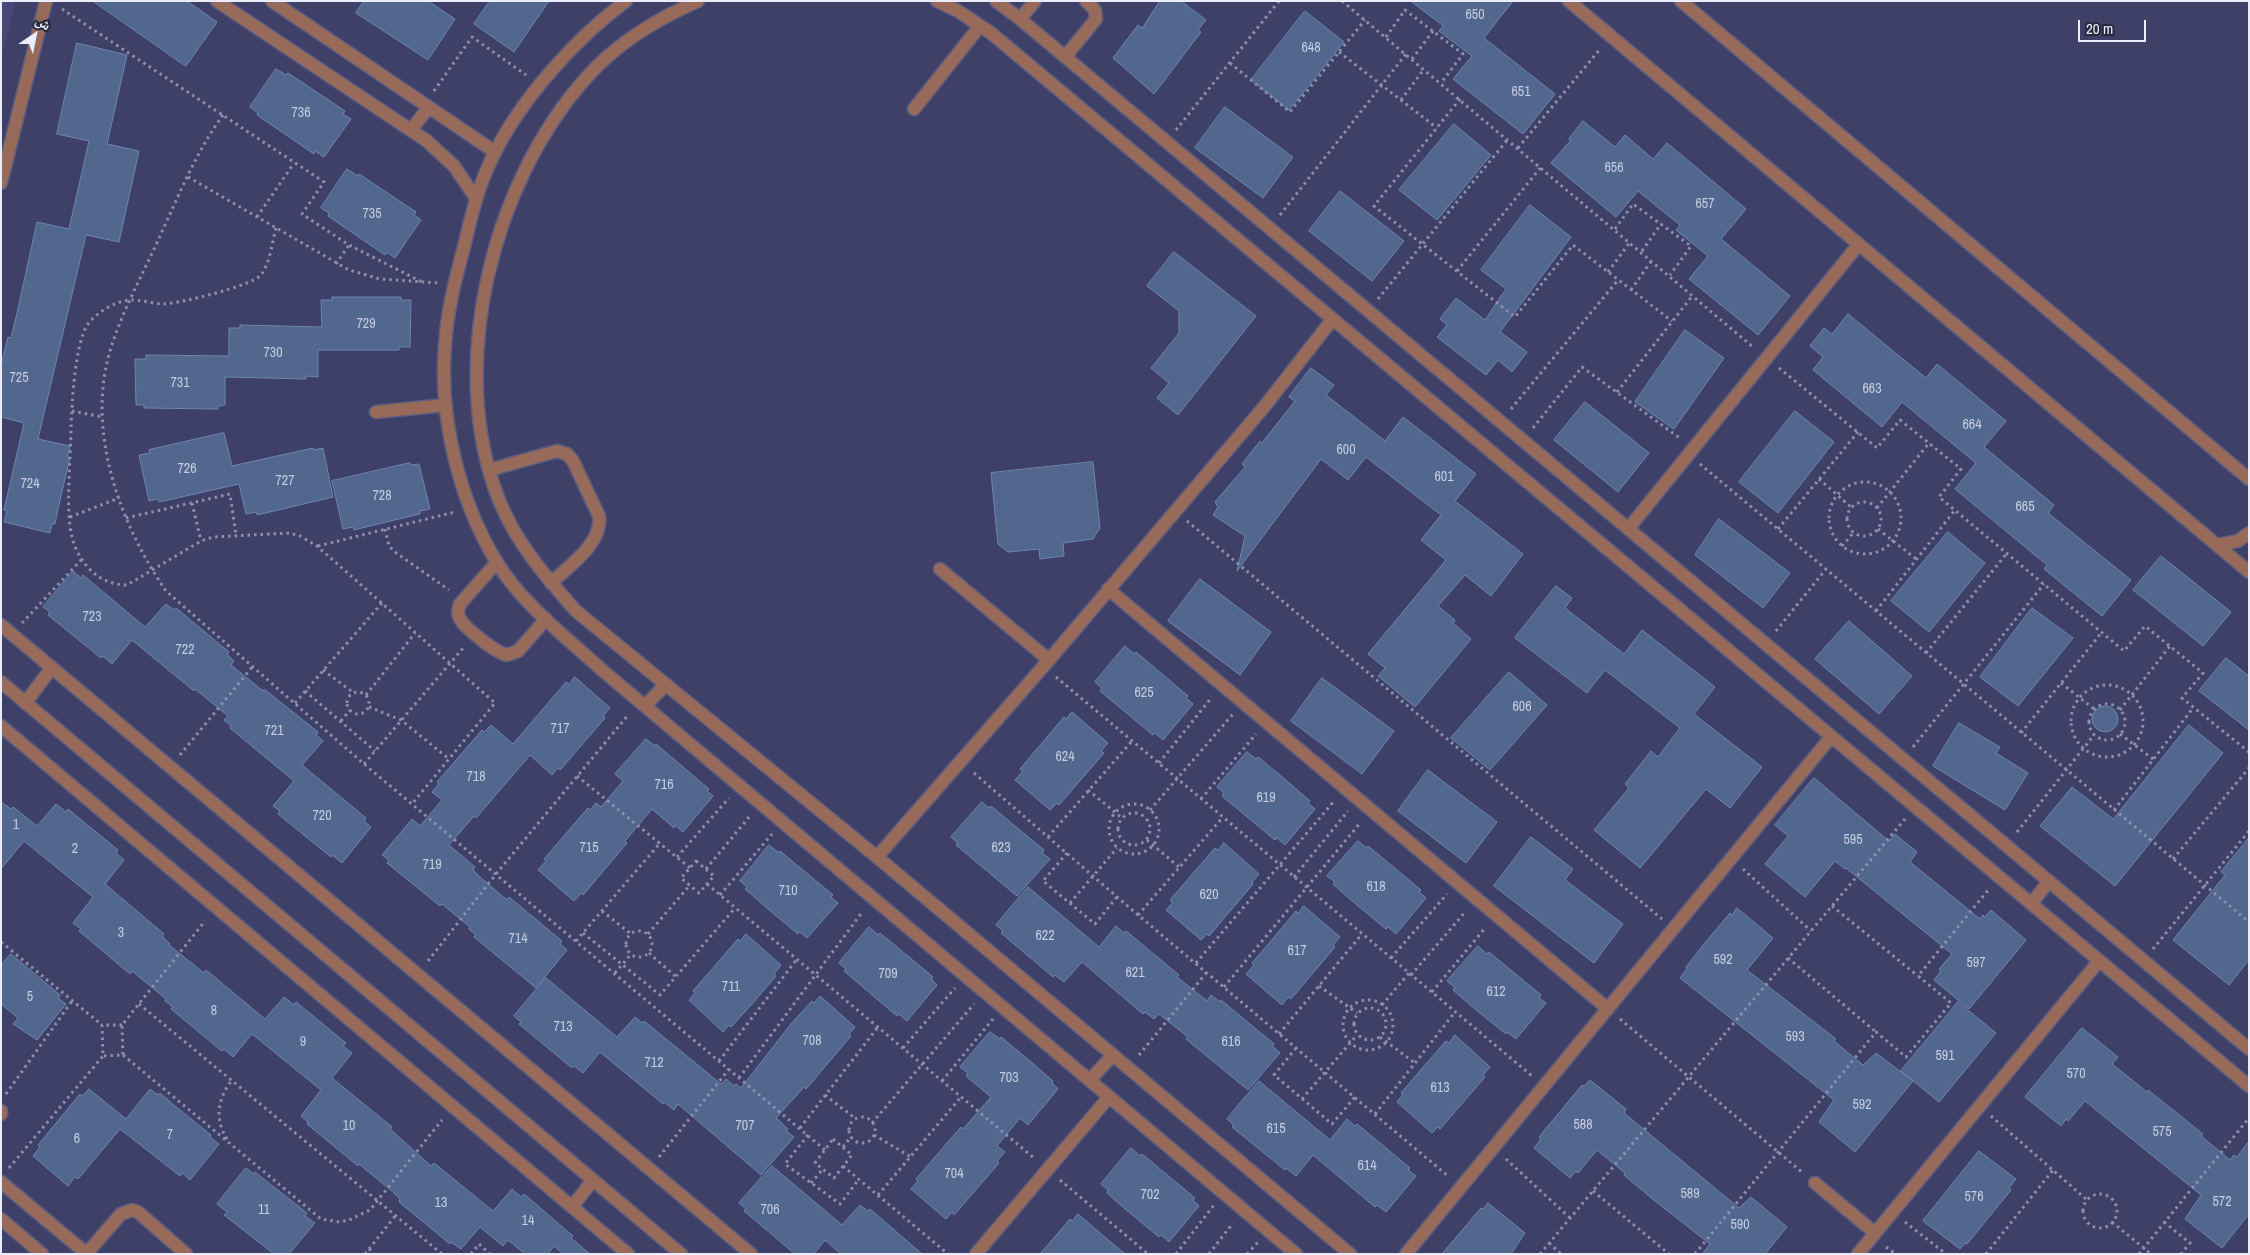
<!DOCTYPE html>
<html>
<head>
<meta charset="utf-8">
<style>
  body { margin:0 }
  #map { position:relative; width:2250px; height:1255px; overflow:hidden; background:#3f4068; font-family:"Archivo Narrow","Noto Naskh Arabic",sans-serif }
  canvas { display:block }
  .frame { position:absolute; inset:0; border:2px solid #ecedfc; pointer-events:none }
  .north { position:absolute; left:10px; top:10px; width:50px; height:50px; -webkit-text-stroke:4px #28293c; paint-order:stroke; rotate:34deg; font-size:14px; font-weight:700; line-height:20px; text-align:center; color:#ecedfc }
  .north::after { content:''; display:block; margin:auto; width:18px; height:22px; background:#ecedfc; clip-path:polygon(50% 0,100% 100%,50% 72%,0 100%) }
  .scale { position:absolute; left:2078px; top:20px; width:68px; height:22px; box-sizing:border-box; border:2px solid #ecedfc; border-top:0; padding-left:6px; font-size:15px; line-height:18px; white-space:nowrap; color:#ecedfc; -webkit-text-stroke:4px #28293c; paint-order:stroke }
</style>
</head>
<body>
<div id="map">
<canvas width="2250" height="1255"></canvas>
<div class="frame"></div>
<div class="north">ش</div>
<div class="scale">20 m</div>
</div>
<script>
const ctx = document.querySelector('canvas').getContext('2d');
ctx.lineJoin = 'round';
function fillPath(path, color) { ctx.fillStyle = color; ctx.fill(path, 'evenodd'); }
function stroke(path, color, width, dash) { ctx.strokeStyle = color; ctx.lineWidth = width; ctx.lineCap = dash ? 'butt' : 'round'; ctx.setLineDash(dash || []); ctx.stroke(path); }
function write(font, color, halo, rows, align = 'center') {
  ctx.font = font + ' "Archivo Narrow",sans-serif'; ctx.lineWidth = 5; ctx.setLineDash([]); ctx.textBaseline = 'middle'; ctx.strokeStyle = halo; ctx.fillStyle = color; for (const [text, x, y, turn = 0] of rows) {
    ctx.save(); ctx.translate(x, y); ctx.rotate((+turn || 0) * Math.PI / 180); ctx.textAlign = isNaN(turn) ? turn : align; if (halo) ctx.strokeText(text, 0, 0); ctx.fillText(text, 0, 0); ctx.restore();
  }
}
fillPath(new Path2D(`
  M1 1H16L1 60Z`), '#474877');
const building = new Path2D(`
  M93 1H187L217 22 186 66Z
  M364 1H428L455 19 428 60 356 13Z
  M490 1H549L514 52 474 24Z
  M1160 1H1181L1206 20 1198 30 1201 32 1154 94 1113 58 1138 25 1142 28Z
  M1411 1H1513L1484 38 1555 94 1523 134 1453 79 1472 56 1439 31 1443 26Z
  M1305 11 1344 42 1289 110 1251 80Z
  M77 43 127 55 107 144 139 151 119 242 86 235 65 324 38 439 70 446 67 457H70L58 509 55 524H52L50 533 4 522 7 511 4 510 24 423 1 417V366L8 337 11 338 17 313 37 222 69 229 89 141 57 134Z
  M276 69 286 75 288 73 345 111 343 114 351 119 324 157 315 151 314 154 257 115 258 113 250 107Z
  M1225 107 1293 157 1263 198 1195 148Z
  M1583 121 1615 147 1625 135 1653 159 1667 143 1746 209 1721 239 1790 296 1758 335 1689 279 1708 256 1676 230 1680 225 1638 191 1616 217 1551 163 1571 140 1569 139Z
  M1454 124 1491 155 1437 220 1399 190Z
  M347 169 358 176 359 174 416 212 414 215 421 220 395 258 387 252 385 255 328 216 329 213 321 208Z
  M1340 191 1404 241 1372 281 1309 231Z
  M1530 205 1571 237 1500 332 1527 352 1512 372 1498 360 1486 375 1437 337 1447 325 1440 319 1456 298 1485 320 1506 289 1481 270Z
  M1174 252 1256 316 1178 415 1157 398 1169 383 1151 368 1179 333V311L1147 286Z
  M332 297H401V300H411L410 347H399V350H318V377L306 376V379L225 377V405L218 406V409L144 408V405H136L135 359H146V355L229 356V328H240V325L322 327 321 300H332Z
  M1848 314 1926 378 1937 364 2006 421 1984 447 2054 505 2048 513 2131 580 2102 616 2044 569 2047 565 1955 489 1976 463 1902 402 1882 427 1813 370 1823 357 1810 346 1824 328 1832 334Z
  M1685 330 1724 358 1674 429 1635 402Z
  M1311 368 1334 385 1326 395 1385 441 1403 417 1476 474 1455 501 1523 554 1491 596 1465 575 1438 606 1455 620 1453 623 1471 639 1415 707 1378 676 1385 668 1368 654 1446 560 1421 540 1441 515 1366 457 1348 480 1321 459 1237 571 1245 536 1213 515 1218 507 1215 502 1245 467 1242 464 1260 441 1262 443 1295 401 1289 397Z
  M1585 402 1649 453 1618 492 1554 440Z
  M1795 411 1834 442 1778 513 1739 482Z
  M224 433 232 466 313 448 314 450 323 448 333 497 257 515 256 512 246 514 239 484 159 502 158 499 149 501 139 455 150 453 149 450Z
  M1093 462 1100 528 1093 539 1063 543 1064 556 1040 559 1039 549 1008 552 998 544 991 473Z
  M410 463 411 465 419 464 430 509 420 511V514L382 523 354 530 353 527 343 529 332 481Z
  M1719 519 1790 573 1763 608 1695 555Z
  M1948 532 1985 563 1929 632 1891 601Z
  M2161 556 2231 612 2203 646 2133 590Z
  M73 571 81 578 83 575 145 627 166 604 174 610 176 608 229 652 227 654 234 661 231 665 263 691 264 689 318 732 316 735 323 741 302 765 366 818 364 821 371 827 342 863 332 855 331 857 278 814 280 811 273 806 294 781 230 728 231 726 224 720 228 716 195 689 194 691 132 640 112 664 103 656 101 658 48 615 50 612 43 607Z
  M1200 579 1271 632 1240 675 1168 621Z
  M1556 586 1572 598 1565 608 1624 654 1642 630 1715 687 1694 714 1762 767 1730 808 1706 789 1640 868 1594 830 1629 788 1625 784 1651 751 1658 757 1680 728 1605 670 1587 693 1515 638Z
  M2032 608 2073 638 2018 706 1980 677Z
  M1849 621 1912 676 1879 714 1815 659Z
  M1125 646 1134 654 1136 652 1188 696 1186 698 1193 704 1163 740 1155 733 1153 735 1100 691 1102 688 1095 682Z
  M2226 658 2249 676V730L2199 691Z
  M1509 672 1547 705 1490 770 1451 738Z
  M575 677 610 708 603 716 605 718 560 770 558 768 552 775 530 755 476 818 474 816 449 845 475 867 473 870 480 877 507 900 509 897 562 941 560 944 567 950 536 988 474 937 476 935 469 929 470 927 442 904 440 906 387 863 389 860 382 855 412 819 420 826 442 800 432 792 439 784 437 782 482 730 484 732 491 725 513 744 566 682 569 684Z
  M1322 678 1394 731 1362 774 1291 721Z
  M2092 719a13 13 0 1 1 26 0a13 13 0 1 1-26 0Z
  M1072 712 1108 743 1101 751 1104 753 1059 805 1057 803 1050 810 1015 780 1023 771 1020 769 1064 717 1066 719Z
  M1959 723 2000 747 1996 753 2028 773 2005 810 1933 766Z
  M2189 725 2223 753 2115 886 2040 826 2072 787 2113 819Z
  M646 739 655 746 656 744 709 789 707 791 713 796 683 832 675 825 674 828 652 809 625 841 627 843 583 895 581 893 574 901 538 870 546 861 544 859 588 808 590 810 596 803 601 807 623 781 615 774Z
  M1247 752 1256 759 1258 757 1287 781 1310 801 1308 803 1315 809 1285 845 1277 838 1275 840 1222 796 1224 793 1217 787Z
  M1428 770 1497 822 1466 863 1398 811Z
  M1814 778 1889 841 1895 834 1917 852 1910 862 1980 919 1983 915 1985 917 1991 910 2026 940 1969 1009 1934 980 1941 971 1939 969 1952 954 1846 868 1845 869 1835 861 1805 897 1765 864 1788 836 1775 825Z
  M1 802 11 809 13 807 37 826 56 804 66 812 68 809 118 850 116 853 124 860 105 884 164 934 162 936 170 944 169 945 204 973 206 970 265 1019 284 997 294 1005 296 1002 346 1043 343 1046 352 1053 332 1078 392 1127 390 1129 431 1166 434 1163 493 1211 512 1189 521 1197 524 1194 573 1236 571 1238 590 1254H563L554 1246 548 1254H525L508 1240 503 1246 480 1227 461 1249 451 1242 450 1244 399 1202 400 1199 393 1192 359 1164 358 1166 307 1124 308 1122 301 1116 321 1090 252 1034 233 1057 224 1049 222 1051 171 1009 173 1007 165 1001 166 999 132 971 130 974 79 931 81 929 73 923 93 897 24 841 1 869Z
  M982 802 989 808 991 806 1021 831 1044 850 1042 853 1050 859 1017 896 956 845 958 843 951 837Z
  M1531 837 1573 869 1565 880 1623 924 1594 963 1494 886Z
  M2249 838V960L2229 985 2173 940 2225 875 2221 872Z
  M1358 841 1367 848 1368 846 1421 890 1419 892 1426 898 1396 934 1388 927 1386 929 1351 900 1333 884 1335 882 1327 876Z
  M1224 843 1259 874 1252 882 1253 884 1209 936 1207 934 1201 940 1166 910 1173 902 1170 900 1215 848 1218 850Z
  M769 845 779 853 780 851 833 895 831 897 838 903 807 938 799 931 798 934 768 909 745 889 747 887 740 881Z
  M1028 887 1099 947 1116 926 1124 933 1126 931 1179 975 1177 977 1207 1001 1211 995 1220 1002 1221 1000 1274 1044 1272 1046 1280 1053 1248 1090 1186 1039 1188 1037 1159 1014 1154 1019 1145 1012 1143 1014 1082 962 1064 982 1055 975 1053 977 1001 933 1003 931 996 925Z
  M1304 906 1340 937 1333 945 1335 947 1291 999 1288 997 1282 1005 1246 974 1254 965 1252 963 1276 935 1296 911 1298 913Z
  M1737 908 1773 938 1747 970 1836 1039 1834 1041 1863 1065 1876 1053 1913 1081 1855 1152 1819 1122 1834 1100 1680 978 1687 969 1686 967 1704 944 1730 913 1732 915Z
  M869 927 878 935 880 933 909 957 933 977 931 979 937 985 907 1021 899 1014 897 1016 844 971 846 969 839 963Z
  M746 934 781 965 774 974 776 976 752 1004 731 1027 729 1025 723 1032 689 1000 695 993 693 991 718 962 738 939 740 941Z
  M1478 946 1487 954 1489 952 1541 995 1539 998 1546 1003 1516 1039 1507 1032 1506 1034 1476 1010 1453 990 1455 988 1447 981Z
  M11 954 60 995 58 998 66 1004 37 1040 13 1024 18 1018 1 1004V965Z
  M546 978 617 1037 635 1017 642 1023 644 1021 721 1084 726 1079 734 1086 736 1084 741 1088 791 1024 812 1001 814 1003 820 996 855 1027 849 1034 851 1036 806 1089 804 1087 776 1118 788 1129 786 1131 794 1137 761 1175 678 1104 674 1110 664 1102 663 1104 600 1052 583 1073 574 1066 572 1068 519 1024 521 1022 514 1016Z
  M1958 1002 1996 1033 1939 1102 1901 1071Z
  M2082 1028 2118 1057 2112 1064 2147 1092 2148 1090 2203 1134 2201 1136 2230 1160 2234 1155 2237 1157 2249 1141V1214L2222 1248 2185 1219 2201 1195 2085 1101 2068 1121 2066 1119 2061 1126 2025 1097Z
  M990 1032 1000 1039 1001 1037 1030 1061 1053 1081 1052 1083 1058 1089 1028 1125 1020 1118 997 1146 1005 1152 997 1161 999 1163 954 1215 952 1212 946 1219 911 1189 918 1181 916 1179 961 1127 963 1129 991 1097 966 1076 968 1073 960 1067Z
  M1455 1035 1490 1067 1483 1075 1485 1077 1440 1129 1438 1127 1432 1133 1397 1102 1403 1094 1401 1093 1431 1058 1446 1041 1449 1043Z
  M1590 1080 1626 1109 1624 1113 1739 1208 1751 1197 1787 1227 1765 1254H1702L1710 1244 1655 1201 1624 1175 1625 1173 1597 1150 1578 1173 1576 1171 1570 1178 1534 1148 1541 1139 1539 1137 1582 1085 1584 1086Z
  M1259 1081 1330 1140 1347 1119 1355 1126 1357 1124 1410 1168 1408 1170 1416 1176 1386 1212 1377 1205 1375 1207 1313 1155 1296 1176 1286 1168 1285 1170 1232 1127 1234 1125 1227 1119Z
  M89 1089 126 1119 150 1089 158 1095 160 1093 175 1106 211 1135 210 1137 219 1144 190 1180 182 1173 180 1176 120 1129 78 1179 75 1177 68 1186 33 1156 40 1147 38 1145 80 1094 82 1096Z
  M1131 1148 1140 1156 1142 1154 1195 1198 1193 1200 1199 1206 1169 1242 1161 1235 1159 1237 1124 1208 1107 1193 1108 1190 1101 1184Z
  M1979 1151 2016 1179 2009 1188 2011 1190 1967 1244 1965 1243 1960 1249 1923 1221Z
  M772 1166 842 1225 860 1205 868 1211 870 1209 922 1254H841L825 1240 814 1254H795L744 1211 746 1209 739 1203Z
  M246 1168 254 1174 255 1172 270 1184 307 1213 305 1216 315 1223 289 1254H274L224 1215 227 1212 217 1204Z
  M1488 1203 1525 1233 1511 1254H1442L1481 1208 1483 1209Z
  M1078 1214 1100 1233 1125 1254H1040L1070 1219 1072 1221Z`);
fillPath(building, '#51678e');
stroke(building, '#6f86af', 1);
const minor = new Path2D(`
  M217 1 427 141 454 166 475 197
  M272 1 495 152
  M626 1C576 38 522 98 494 154 478 186 472 213 464 247 455 280 447 312 445 346 439 417 459 500 496 561 522 604 565 636 602 670L1296 1254
  M698 1C657 19 617 43 587 77 492 182 446 367 499 500 516 543 546 577 576 611L877 857 1350 1254
  M937 1 958 11 991 33 2249 1086
  M996 1 1020 19 2249 1049
  M1569 1 2249 572
  M1681 1 2249 479
  M1020 19 1035 1
  M1065 57 1096 19 1095 10 1086 1
  M914 109 980 26
  M411 130 429 107
  M1 183 46 1
  M376 412 446 405
  M489 470 557 451 567 454 573 461 599 516C603 543 569 566 551 583
  M1628 529 1859 244
  M2217 545 2238 541 2249 533
  M497 562 460 604C458 609 457 614 460 619 466 629 496 653 507 655L518 651 546 619
  M940 569 1049 660
  M1108 589 1608 1009
  M1 625 751 1254
  M1 682 681 1254
  M25 703 51 669
  M645 706 666 684
  M1 726 628 1254
  M877 857 1049 660 1264 407 1332 320
  M2031 904 2049 881
  M1090 1080 1113 1055
  M1 1111V1114
  M1 1182 87 1254
  M1815 1183 1875 1233
  M572 1207 593 1180
  M1 1219 42 1254
  M87 1253 121 1214 132 1210 138 1212 186 1254
  M976 1254 1109 1097
  M1406 1254 1831 737
  M1858 1254 2099 961`);
stroke(minor, '#5b5c80', 15);
stroke(new Path2D(`
  M1342 1 1753 347
  M62 9 324 182 302 214 349 245 422 282
  M1386 37 1405 10 1463 54 1441 83
  M1339 52 1437 128
  M1412 59 1433 31
  M1230 63 1290 112 1365 20
  M434 91 472 37 526 75
  M1460 99 1374 206 1515 317 1573 245 1672 321
  M1401 100 1424 69
  M223 115C196 152 179 195 160 236 143 274 122 311 110 351 86 432 120 524 166 591L364 764 825 1150
  M1176 130 1279 1
  M1518 148 1601 48
  M188 177 349 270 380 279 439 283
  M1280 215 1406 54
  M257 217 294 163
  M276 228C272 243 270 263 261 275 251 286 181 303 164 304 153 304 138 299 130 300 116 301 97 312 88 324 75 342 72 403 71 427 71 458 65 509 72 537 79 564 99 585 127 585L201 541 213 537 290 533 300 536 317 546 495 703 412 804
  M1615 229 1633 204 1691 246 1670 275
  M1642 251 1661 224
  M336 264 349 245
  M1457 271 1541 167
  M1608 272 1630 242
  M1631 290 1652 260
  M1378 299 1508 139
  M1779 368 1877 448 1900 420 1961 469 1939 497 2124 651 2145 626 2203 673 2182 698 2249 752
  M1617 392 1693 295
  M1511 409 1618 280
  M72 411 103 417
  M1533 428 1582 367 1681 439
  M1700 464 2249 922
  M1819 479 1851 507
  M1829 518a36 36 0 1 1 72 0a36 36 0 1 1-72 0Z
  M1847 519a17 17 0 1 1 34 0a17 17 0 1 1-34 0Z
  M192 503 201 541
  M1877 508 1929 443
  M70 517 119 498
  M126 518 230 494 236 535
  M1187 521 1662 919
  M385 529 389 546 395 552 449 590
  M1778 529 1858 432
  M1878 529 1916 559
  M318 546 455 512
  M1842 546 1854 532
  M1876 611 1955 510
  M22 623 82 559
  M1776 631 1826 569
  M1926 653 2007 553
  M323 670 354 693
  M1056 677 1532 1076
  M2061 683 2094 709
  M2071 721a36 36 0 1 1 72 0a36 36 0 1 1-72 0Z
  M305 691 375 751
  M347 703a11 11 0 1 1 22 0a11 11 0 1 1-22 0Z
  M366 695 415 633
  M295 703 382 603
  M2089 722a18 18 0 1 1 36 0a18 18 0 1 1-36 0Z
  M369 707 401 720 449 759
  M2120 710 2170 646
  M341 721 350 710
  M2021 733 2102 632
  M2120 734 2153 759
  M1913 747 2044 584
  M180 755 253 666
  M1159 763 1212 697
  M364 764 464 647
  M974 773 1138 915 1449 1177
  M577 776 690 868
  M1088 790 1122 818
  M1201 799 1256 734
  M1109 829a25 25 0 1 1 50 0a25 25 0 1 1-50 0Z
  M1150 810 1233 714
  M2114 810 2193 708
  M1118 829a16 16 0 1 1 32 0a16 16 0 1 1-32 0Z
  M2017 832 2094 735
  M1048 837 1132 741
  M1147 840 1179 867
  M1067 853 1043 881 1095 924 1117 897
  M677 857 729 798
  M2173 859 2249 768
  M696 861 714 876 699 893 681 878Z
  M706 869 750 816
  M1743 869 1811 931
  M1294 877 1348 811
  M707 884 1034 1158
  M720 895 772 834
  M1070 903 1117 848
  M1832 906 1918 976
  M602 911 631 934
  M1138 915 1223 817
  M626 944a13 13 0 1 1 26 0a13 13 0 1 1-26 0Z
  M583 933 660 995 735 908
  M648 934 690 885
  M576 941 660 843
  M1 942 102 1025
  M2153 949 2249 831
  M649 953 676 977
  M1391 958 1447 894
  M1788 958 1876 1032
  M428 961 496 874 629 714
  M1196 963 1335 800
  M615 973 631 954
  M1411 975 1466 911
  M1319 986 1357 1013
  M1224 987 1361 822
  M1432 992 1486 927
  M1343 1025a25 25 0 1 1 50 0a25 25 0 1 1-50 0Z
  M139 1004 442 1254
  M1382 1005 1409 973
  M1354 1024a16 16 0 1 1 32 0a16 16 0 1 1-32 0Z
  M1620 1019 1803 1173
  M122 1025H102L103 1056 123 1055 122 1025 205 921
  M1279 1034 1362 934
  M1380 1037 1415 1063
  M903 1048 955 988
  M1296 1048 1274 1075 1332 1124 1355 1097
  M123 1055 321 1219 340 1222 349 1220 370 1210 442 1120
  M1139 1055 1207 972
  M719 1061 797 959
  M739 1078 863 911
  M942 1081 993 1019
  M6 1094 72 1001
  M825 1095 856 1119
  M1302 1099 1357 1035
  M1375 1114 1455 1012
  M1991 1116 2087 1200
  M849 1130a13 13 0 1 1 26 0a13 13 0 1 1-26 0Z
  M872 1123 974 1004
  M800 1128 878 1027
  M808 1135 785 1164 840 1204 859 1179
  M874 1135 911 1157
  M227 1139C214 1119 218 1098 232 1080
  M833 1139 852 1155 834 1178 815 1163Z
  M843 1147 851 1137
  M659 1157 729 1069
  M1506 1159 1570 1218
  M843 1166 948 1254
  M9 1168 103 1056
  M1060 1180 1148 1254
  M811 1183 823 1169
  M1593 1191 1669 1254
  M2083 1211a17 17 0 1 1 34 0a17 17 0 1 1-34 0Z
  M878 1195 961 1097
  M1905 1222 1946 1254
  M2112 1222 2151 1254
  M2164 1222 2190 1243 2181 1254
  M1549 1243 1561 1254
  M1886 1247 1896 1254
  M369 1249 374 1254
  M365 1254 396 1215
  M471 1254 479 1244 490 1254
  M1176 1254 1214 1205
  M1209 1254 1233 1223
  M1247 1254 1258 1242
  M1540 1254 1905 819
  M1695 1254 1876 1032 1906 1057 1951 1003 1918 976 1989 889
  M1986 1254 2053 1170
  M2139 1254 2249 1118`), '#8f90ad', 3, [2.5, 4]);
stroke(minor, '#986a59', 12);
write('14px', '#c5cce0', null, [
  ["650",1475,15],
  ["648",1311,48],
  ["651",1521,92],
  ["736",301,113],
  ["656",1614,168],
  ["657",1705,204],
  ["735",372,214],
  ["729",366,324],
  ["730",273,353],
  ["725",19,378],
  ["731",180,383],
  ["663",1872,389],
  ["664",1972,425],
  ["600",1346,450],
  ["726",187,469],
  ["601",1444,477],
  ["727",285,481],
  ["724",30,484],
  ["728",382,496],
  ["665",2025,507],
  ["723",92,617],
  ["722",185,650],
  ["625",1144,693],
  ["606",1522,707],
  ["717",560,729],
  ["721",274,731],
  ["624",1065,757],
  ["718",476,777],
  ["716",664,785],
  ["619",1266,798],
  ["720",322,816],
  ["1",16,825],
  ["595",1853,840],
  ["715",589,848],
  ["623",1001,848],
  ["2",75,849],
  ["719",432,865],
  ["618",1376,887],
  ["710",788,891],
  ["620",1209,895],
  ["3",121,933],
  ["622",1045,936],
  ["714",518,939],
  ["617",1297,951],
  ["592",1723,960],
  ["597",1976,963],
  ["621",1135,973],
  ["709",888,974],
  ["711",731,987],
  ["612",1496,992],
  ["5",30,997],
  ["8",214,1011],
  ["713",563,1027],
  ["593",1795,1037],
  ["708",812,1041],
  ["9",303,1042],
  ["616",1231,1042],
  ["591",1945,1056],
  ["712",654,1063],
  ["570",2076,1074],
  ["703",1009,1078],
  ["613",1440,1088],
  ["592",1862,1105],
  ["588",1583,1125],
  ["10",349,1126],
  ["707",745,1126],
  ["615",1276,1129],
  ["575",2162,1132],
  ["7",170,1135],
  ["6",77,1139],
  ["614",1367,1166],
  ["704",954,1174],
  ["589",1690,1194],
  ["702",1150,1195],
  ["576",1974,1197],
  ["572",2222,1202],
  ["13",441,1203],
  ["11",264,1210],
  ["706",770,1210],
  ["14",528,1221],
  ["590",1740,1225]
]);
</script>
</body>
</html>
